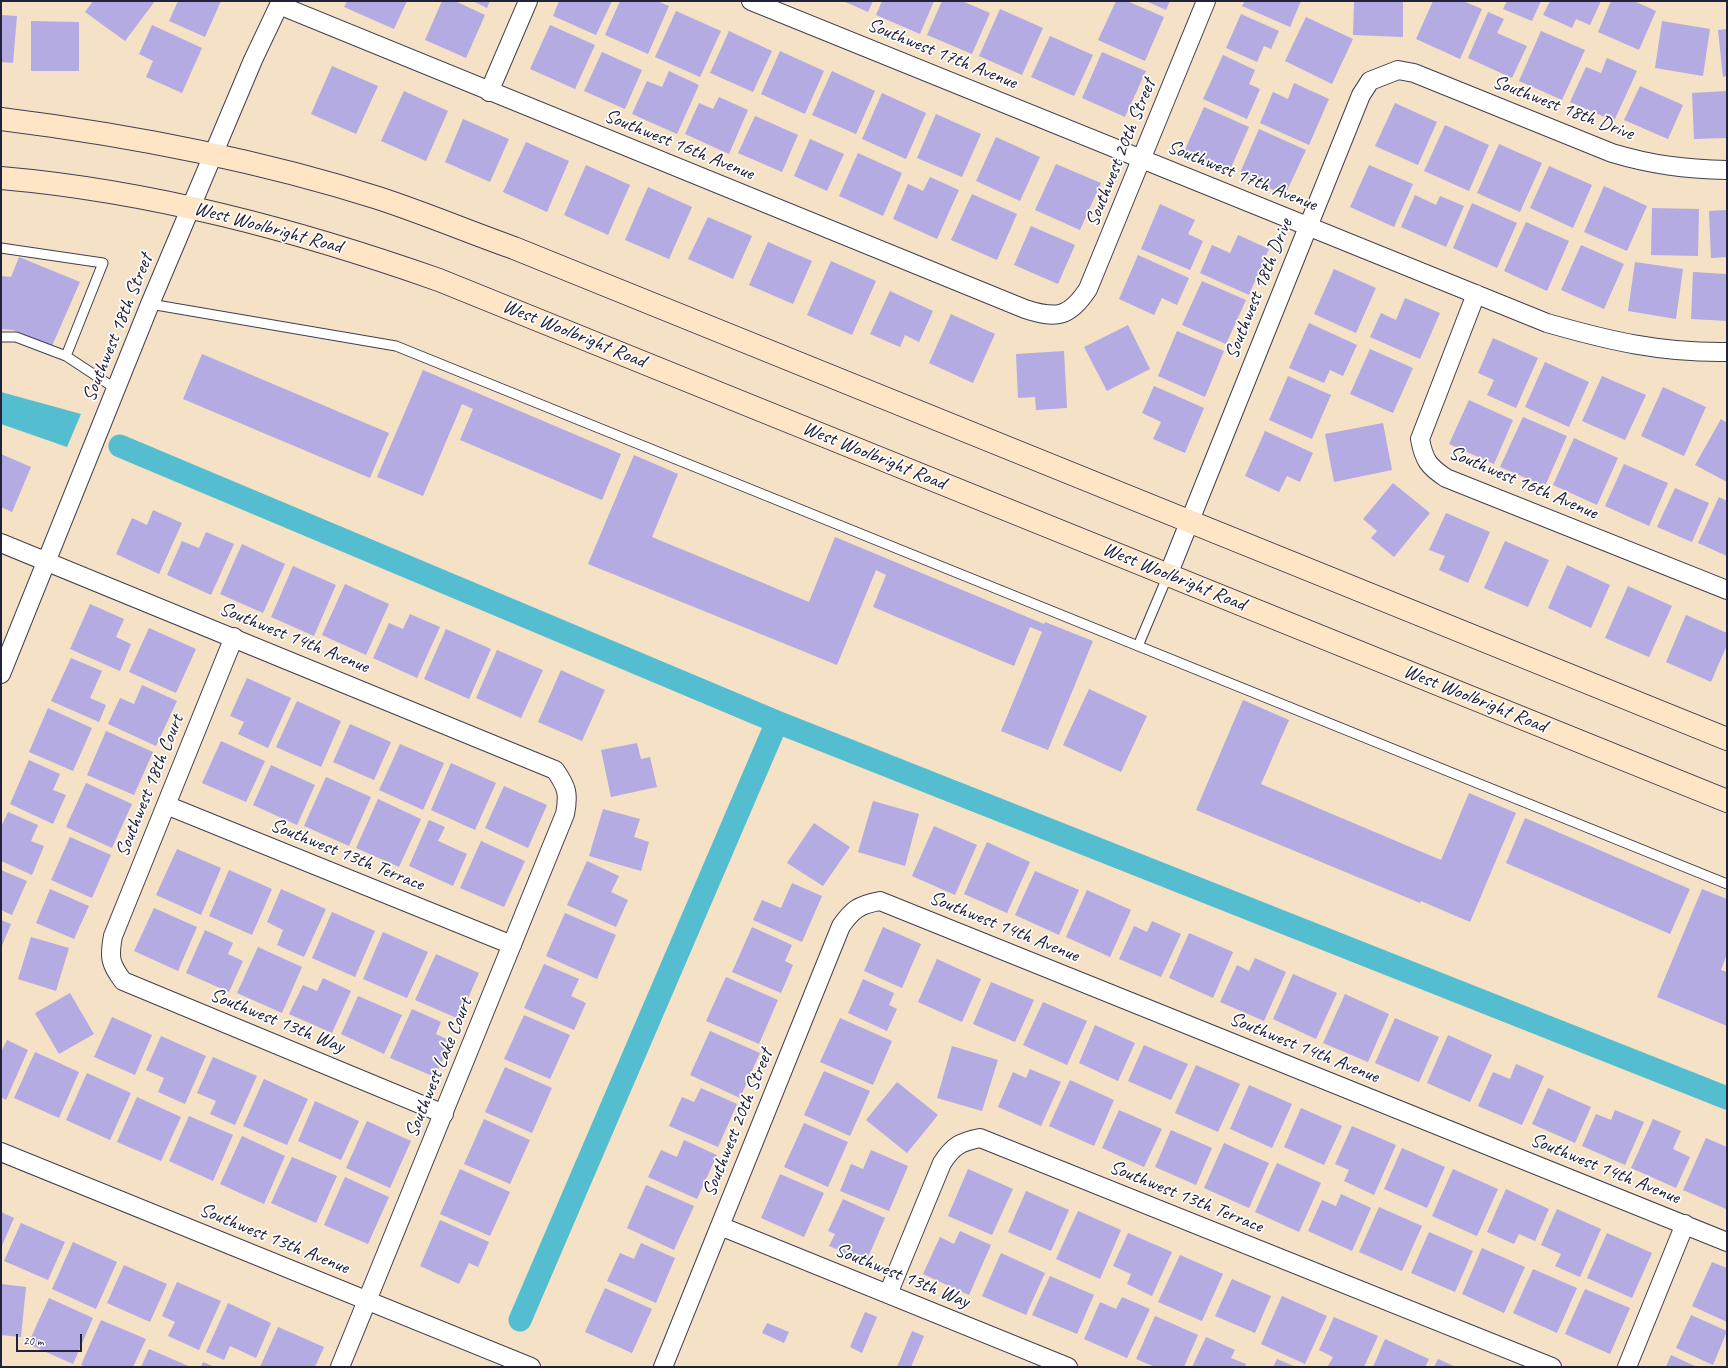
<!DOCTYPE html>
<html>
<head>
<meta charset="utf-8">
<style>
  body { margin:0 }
  #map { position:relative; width:1728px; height:1368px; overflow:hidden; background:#f4e1c6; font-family:Caveat,sans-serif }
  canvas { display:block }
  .frame { position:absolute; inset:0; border:2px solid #22223b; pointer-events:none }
  .scale { position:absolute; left:16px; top:1334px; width:66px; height:18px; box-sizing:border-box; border:2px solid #22223b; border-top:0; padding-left:5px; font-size:12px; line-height:14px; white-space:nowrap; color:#22223b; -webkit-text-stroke:3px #fff; paint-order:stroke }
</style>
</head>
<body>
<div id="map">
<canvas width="1728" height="1368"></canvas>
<div class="frame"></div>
<div class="scale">20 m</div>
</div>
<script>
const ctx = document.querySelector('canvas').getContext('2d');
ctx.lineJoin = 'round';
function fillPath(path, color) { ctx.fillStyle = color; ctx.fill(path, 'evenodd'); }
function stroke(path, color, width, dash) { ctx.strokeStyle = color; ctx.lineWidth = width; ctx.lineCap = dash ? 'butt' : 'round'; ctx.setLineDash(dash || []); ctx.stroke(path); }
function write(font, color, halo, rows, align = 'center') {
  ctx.font = font + ' Caveat,sans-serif'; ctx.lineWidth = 3.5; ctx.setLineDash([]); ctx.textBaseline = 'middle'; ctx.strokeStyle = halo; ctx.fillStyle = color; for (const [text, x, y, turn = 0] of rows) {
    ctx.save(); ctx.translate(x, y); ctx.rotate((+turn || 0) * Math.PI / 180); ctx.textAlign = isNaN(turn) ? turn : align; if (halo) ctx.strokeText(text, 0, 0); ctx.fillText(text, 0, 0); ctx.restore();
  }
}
fillPath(new Path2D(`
  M1 392 81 414 67 447 1 424Z`), '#54bed0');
stroke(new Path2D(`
  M120 446 777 722 1727 1098
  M520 1320 777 722`), '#54bed0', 23);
fillPath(new Path2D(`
  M93 1H155L125 41 85 12Z
  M178 1H221L205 37 169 21Z
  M347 1H407L394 29 344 7Z
  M442 1H455L485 15 466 58 425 40Z
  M473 1H490L487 8Z
  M559 1H612L596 35 553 16Z
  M620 1H657L669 6 648 54 605 35Z
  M843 1H873L868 12Z
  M882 1H934L920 34 876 15Z
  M942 1H962L990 13 972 54 927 35Z
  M1116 1H1127L1164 17 1145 61 1098 40Z
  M1146 1H1170L1166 10Z
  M1245 1H1301L1290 27 1242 6Z
  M1354 1H1403V37L1353 35Z
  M1433 1H1463L1482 9 1460 59 1416 39Z
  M1507 1H1541L1532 21 1503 9Z
  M1550 1H1601L1590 25 1576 19 1572 28 1543 15Z
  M1611 1H1634L1656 11 1639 50 1598 32Z
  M1000 9 1043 28 1022 75 979 56Z
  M676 11 721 31 700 77 655 57Z
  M1488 12 1504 19 1497 33 1527 46 1512 78 1468 58Z
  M1241 14 1279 31 1271 49 1264 46 1257 62 1226 48Z
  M1 15 17 16 13 63 1 62Z
  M1306 17 1353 39 1332 84 1285 61Z
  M31 21 79 22V71H31Z
  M1662 21 1710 29 1703 76 1655 68Z
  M152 25 202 48 182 93 146 77 153 61 139 54Z
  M550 25 595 45 575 89 530 69Z
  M1727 29V76L1723 77 1718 30Z
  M729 31 772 51 753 92 710 73Z
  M1541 31 1585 50 1562 100 1519 81Z
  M1050 36 1093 55 1074 96 1031 77Z
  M780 51 824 71 805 114 761 94Z
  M602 52 642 70 625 109 584 91Z
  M1102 52 1146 71 1125 117 1082 98Z
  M1223 55 1255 70 1249 84 1260 89 1247 119 1203 99Z
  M1607 58 1637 71 1614 121 1570 102 1586 67 1601 73Z
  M332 66 378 86 356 134 311 114Z
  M669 71 699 85 677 134 632 114 647 81 662 87Z
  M832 71 875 91 856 134 812 115Z
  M1294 83 1329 99 1309 145 1260 123 1273 92 1288 99Z
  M1640 86 1683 105 1668 139 1624 120Z
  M404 91 448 111 426 161 381 141Z
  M1727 91V138L1694 139 1692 93Z
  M882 93 926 113 906 159 862 139Z
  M719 97 748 110 729 154 685 134 699 103 713 109Z
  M1395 103 1437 122 1418 165 1375 146Z
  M1204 107 1249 127 1229 172 1184 152Z
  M936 114 981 134 962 177 917 158Z
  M755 116 798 135 782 172 738 153Z
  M463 119 509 139 490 182 445 162Z
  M1445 125 1489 145 1469 191 1424 171Z
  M1259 129 1306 150 1285 195 1239 175Z
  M996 137 1040 157 1020 201 976 181Z
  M810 139 844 154 827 191 794 176Z
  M526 142 569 161 547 212 503 192Z
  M1499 144 1542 163 1520 212 1477 193Z
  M858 153 902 173 883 216 839 196Z
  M1056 164 1101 183 1080 230 1035 210Z
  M586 165 630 185 608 235 564 215Z
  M1369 165 1413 184 1394 227 1350 207Z
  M1549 166 1592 185 1573 228 1530 208Z
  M930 177 959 190 937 239 893 219 908 184 923 191Z
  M1604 186 1647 206 1627 251 1584 232Z
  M648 187 692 207 669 259 625 240Z
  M972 194 1017 214 997 260 951 240Z
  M1415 195 1436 205 1440 196 1464 206 1446 247 1401 227Z
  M1472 203 1517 223 1497 268 1453 248Z
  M1160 204 1195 220 1188 234 1203 241 1190 270 1141 249Z
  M1652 208 1699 209 1698 256 1651 255Z
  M1727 210V257L1711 258 1709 211Z
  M708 217 752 236 733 279 688 259Z
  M1526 222 1569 241 1547 291 1504 271Z
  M1031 226 1075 245 1058 284 1014 265Z
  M1238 235 1269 249 1249 295 1200 273 1212 245 1230 253Z
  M768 242 812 261 793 304 749 285Z
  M1581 245 1624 264 1604 309 1561 290Z
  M1138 255 1189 278 1177 305 1162 298 1154 315 1119 299Z
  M19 257 80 282 52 346 13 330 1 329V276L11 277Z
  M831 261 876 281 852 335 807 315Z
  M1635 262 1683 269 1676 319 1628 311Z
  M1334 269 1376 288 1356 333 1314 314Z
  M1693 272 1727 274V321L1691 319Z
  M1202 281 1246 300 1226 344 1182 325Z
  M890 291 933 311 919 342 905 335 900 347 870 334Z
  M1405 298 1440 313 1420 359 1370 337 1381 313 1396 320Z
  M951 314 995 334 973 383 929 363Z
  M1309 323 1357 345 1343 376 1330 370 1324 383 1289 368Z
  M1128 325 1150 369 1107 391 1084 347Z
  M1177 331 1224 351 1205 397 1158 376Z
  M1493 338 1538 358 1516 408 1487 395 1494 380 1478 373Z
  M1370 349 1413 368 1393 413 1350 394Z
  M1064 351 1067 408 1036 410 1035 397 1018 398 1016 354Z
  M202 354 389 433 370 478 183 399Z
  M1545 362 1589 382 1569 427 1525 407Z
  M423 370 621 454 602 500 460 440 473 409 462 404 423 496 377 477Z
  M1288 376 1331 395 1312 439 1269 420Z
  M1602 376 1646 395 1625 440 1582 421Z
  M1154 386 1204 408 1185 453 1153 439 1161 422 1142 413Z
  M1663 387 1706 407 1684 456 1641 436Z
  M1469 400 1513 420 1494 464 1449 444Z
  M1523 417 1567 436 1545 486 1500 467Z
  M1721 419 1727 423V482L1695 465Z
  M1383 423 1392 470 1334 482 1325 434Z
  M1265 431 1313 453 1300 482 1287 476 1279 492 1245 476Z
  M1574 438 1618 458 1597 505 1553 485Z
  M1 454 31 467 12 512 1 507Z
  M634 455 678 474 652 537 809 602 835 537 1044 624 1045 622 1093 641 1048 750 1001 731 1042 632 1030 627 1014 666 873 607 886 575 876 570 837 665 588 564Z
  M1624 464 1668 483 1649 526 1605 506Z
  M1393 483 1430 513 1394 557 1371 538 1377 531 1363 519Z
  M1675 488 1709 503 1692 542 1657 527Z
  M1719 497 1727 501V556L1698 543Z
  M153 510 182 523 159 574 116 554 132 518 147 525Z
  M1446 513 1490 532 1468 583 1439 570 1445 556 1429 550Z
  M206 532 234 544 211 595 167 575 182 541 199 548Z
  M1505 541 1549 560 1528 607 1484 588Z
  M242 544 285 564 263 613 220 594Z
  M1567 565 1610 585 1591 628 1548 608Z
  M293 566 336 585 314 636 271 617Z
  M345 584 389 604 366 655 322 635Z
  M1628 586 1672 606 1649 657 1605 638Z
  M90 604 124 619 116 637 131 644 120 671 70 649Z
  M410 614 440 627 417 678 373 658 389 623 403 629Z
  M1686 615 1727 633V645L1711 682 1666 662Z
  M149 628 196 649 176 693 129 672Z
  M446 629 491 649 469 699 424 679Z
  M497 650 543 670 521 718 476 698Z
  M71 658 102 671 90 698 106 705 99 722 51 701Z
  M561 670 605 690 582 741 538 722Z
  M247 678 291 698 268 748 238 734 244 722 230 716Z
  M142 685 177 701 156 746 108 724 120 698 134 704Z
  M1089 689 1147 716 1121 772 1063 745Z
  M1243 700 1289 720 1261 784 1441 860 1469 793 1516 813 1470 922 1421 901 1420 903 1196 810Z
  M297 701 341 721 321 767 276 747Z
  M48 708 92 728 73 771 29 752Z
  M350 724 391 742 374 780 333 762Z
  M106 731 153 752 134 795 87 775Z
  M221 741 265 761 246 802 202 783Z
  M637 743 641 759 650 757 657 787 611 797 601 750Z
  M400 744 444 763 423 810 379 790Z
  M29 760 60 774 53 790 66 795 53 824 10 804Z
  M451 763 496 783 475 830 431 810Z
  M271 765 315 785 297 825 253 805Z
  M326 777 371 797 349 846 304 826Z
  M86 783 132 804 112 848 66 827Z
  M504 786 547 805 528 848 485 828Z
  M378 799 421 819 399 867 356 848Z
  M873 801 919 814 905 866 858 852Z
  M603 809 640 819 634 837 649 842 641 871 589 856Z
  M8 812 38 825 31 841 44 846 32 875 1 861V827Z
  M1525 818 1690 889 1670 934 1506 863Z
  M429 820 445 827 438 841 467 854 453 886 409 866Z
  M814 823 850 847 823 886 787 863Z
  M934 826 977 845 955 895 912 876Z
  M70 837 111 855 92 898 51 880Z
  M481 841 525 861 504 907 460 888Z
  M987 842 1030 862 1007 913 964 894Z
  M177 849 221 868 201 915 156 895Z
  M587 861 619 876 611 892 628 900 616 927 567 905Z
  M1 870 27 881 12 915 1 910Z
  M229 870 272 889 252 935 209 916Z
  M1035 871 1079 890 1059 935 1015 915Z
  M792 883 822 896 802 942 753 920 762 900 781 908Z
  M50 889 89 906 74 939 36 923Z
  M281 889 326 909 304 957 277 945 283 930 267 922Z
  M1702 889 1727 899V954L1721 970 1727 972V1026L1657 997Z
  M1087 890 1131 910 1110 957 1066 937Z
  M154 908 197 927 178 971 134 951Z
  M332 912 375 931 355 977 312 958Z
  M565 913 616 935 597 979 546 956Z
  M1 920 11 924 1 948Z
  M1152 921 1181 934 1161 977 1119 959 1134 926 1147 932Z
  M752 927 792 945 785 961 793 965 781 993 732 972Z
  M883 927 921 944 902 988 864 971Z
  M205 930 233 943 228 954 243 961 229 992 186 973Z
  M383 932 428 952 407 998 363 979Z
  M1189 933 1233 952 1213 998 1169 978Z
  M31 937 69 948 56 991 18 979Z
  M258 947 302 967 282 1013 237 993Z
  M436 954 479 973 459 1019 415 1000Z
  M1255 958 1286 972 1264 1021 1220 1002 1237 965 1249 971Z
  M937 959 981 979 962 1022 918 1002Z
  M544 964 579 979 571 996 586 1003 574 1030 524 1008Z
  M1293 974 1337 993 1316 1039 1273 1019Z
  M726 977 778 1000 759 1044 706 1021Z
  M323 978 351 991 332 1033 289 1014 303 985 317 991Z
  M863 979 894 993 889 1005 897 1009 887 1031 848 1013Z
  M991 982 1034 1000 1015 1042 973 1024Z
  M70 993 94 1034 59 1054 35 1013Z
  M1345 994 1389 1014 1368 1062 1323 1043Z
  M358 996 402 1015 384 1054 341 1034Z
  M1043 1002 1087 1021 1067 1065 1023 1045Z
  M412 1009 441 1022 436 1034 451 1041 435 1077 390 1058Z
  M524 1015 570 1035 550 1079 504 1059Z
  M112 1017 152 1035 135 1075 94 1057Z
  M840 1018 892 1041 873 1085 820 1062Z
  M1395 1018 1439 1037 1419 1082 1375 1063Z
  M1095 1025 1135 1043 1118 1081 1079 1063Z
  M710 1031 760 1053 740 1098 690 1075Z
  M1448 1035 1492 1055 1470 1102 1427 1083Z
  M161 1036 206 1056 185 1104 158 1092 164 1078 146 1070Z
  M7 1040 28 1050 6 1100 1 1097V1052Z
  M1144 1045 1188 1064 1171 1100 1128 1081Z
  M952 1046 998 1060 982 1111 937 1098Z
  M35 1052 79 1072 59 1118 14 1098Z
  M213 1057 257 1076 235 1125 210 1114 216 1101 197 1093Z
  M1516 1064 1544 1076 1522 1125 1478 1106 1493 1072 1510 1079Z
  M1196 1065 1240 1084 1218 1132 1175 1113Z
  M505 1067 552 1088 532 1133 485 1112Z
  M1030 1069 1061 1082 1041 1126 998 1107 1013 1072 1026 1078Z
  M824 1071 870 1091 850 1136 804 1115Z
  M87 1073 131 1093 110 1140 66 1120Z
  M264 1079 308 1099 287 1145 243 1126Z
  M1070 1080 1114 1100 1094 1146 1049 1126Z
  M897 1082 938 1115 907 1153 866 1120Z
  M1249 1085 1292 1104 1272 1148 1230 1129Z
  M701 1088 737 1104 718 1147 669 1126 682 1097 694 1102Z
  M1548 1088 1591 1107 1575 1143 1532 1124Z
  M137 1097 181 1117 161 1161 117 1142Z
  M315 1101 359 1121 341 1160 298 1141Z
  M1301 1108 1342 1126 1324 1165 1284 1147Z
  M1119 1110 1162 1129 1144 1167 1102 1148Z
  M1615 1110 1644 1122 1625 1165 1582 1146 1596 1114 1611 1120Z
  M189 1116 233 1135 213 1181 169 1161Z
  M484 1119 530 1140 510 1184 464 1164Z
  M1653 1119 1681 1131 1673 1149 1690 1157 1676 1188 1631 1168Z
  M367 1121 411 1141 390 1188 346 1168Z
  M804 1123 848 1142 828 1187 784 1167Z
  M1352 1126 1396 1145 1374 1195 1344 1181 1349 1170 1335 1164Z
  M1171 1130 1212 1148 1196 1185 1155 1167Z
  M242 1136 285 1156 264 1204 220 1184Z
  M1706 1138 1727 1147 1726 1209 1683 1190Z
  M684 1140 717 1155 697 1199 648 1177 661 1150 677 1157Z
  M1224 1143 1269 1163 1249 1208 1204 1188Z
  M1402 1148 1445 1167 1427 1208 1384 1189Z
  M871 1150 908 1166 889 1211 840 1191 851 1164 863 1169Z
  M292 1157 337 1176 316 1223 271 1203Z
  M1277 1163 1321 1183 1299 1232 1255 1212Z
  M460 1169 510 1192 490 1236 440 1214Z
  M968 1169 1013 1189 992 1235 948 1216Z
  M1453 1169 1498 1189 1477 1236 1432 1216Z
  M780 1174 824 1193 804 1237 761 1218Z
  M345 1177 389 1197 368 1244 324 1225Z
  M646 1185 694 1206 674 1250 627 1228Z
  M1506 1189 1549 1209 1535 1241 1519 1234 1514 1244 1487 1232Z
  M1026 1191 1069 1210 1051 1251 1008 1232Z
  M1341 1194 1371 1208 1352 1251 1308 1231 1322 1200 1336 1206Z
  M843 1199 885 1218 866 1262 829 1246 835 1234 828 1231Z
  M1379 1207 1422 1226 1402 1271 1359 1252Z
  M1557 1209 1601 1229 1580 1277 1555 1266 1561 1254 1541 1245Z
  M1078 1211 1121 1230 1100 1279 1056 1259Z
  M1 1212 14 1218 1 1248Z
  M440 1220 489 1242 478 1267 469 1263 459 1284 420 1266Z
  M21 1223 65 1242 48 1280 4 1261Z
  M960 1231 991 1245 969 1295 923 1274 940 1237 954 1244Z
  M1429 1232 1473 1251 1455 1292 1411 1273Z
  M1128 1233 1172 1252 1152 1296 1127 1284 1131 1274 1113 1266Z
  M1607 1233 1652 1253 1632 1298 1587 1278Z
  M73 1242 117 1262 96 1309 52 1289Z
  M641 1243 675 1258 656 1303 607 1281 620 1253 634 1259Z
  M1482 1248 1525 1267 1504 1313 1462 1294Z
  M1001 1253 1045 1273 1026 1315 982 1296Z
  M1180 1255 1223 1274 1202 1321 1158 1302Z
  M1712 1262 1727 1268V1322L1692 1306Z
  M124 1265 167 1284 150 1322 107 1303Z
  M1533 1269 1577 1288 1557 1333 1513 1313Z
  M1050 1276 1094 1295 1077 1334 1032 1315Z
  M1232 1279 1271 1296 1255 1333 1215 1316Z
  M177 1282 221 1301 199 1350 168 1336 175 1322 162 1316Z
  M1 1284 26 1287 21 1337 1 1335Z
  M605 1288 652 1309 632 1353 585 1332Z
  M1585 1289 1630 1308 1610 1354 1565 1334Z
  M1282 1296 1327 1316 1305 1364 1261 1344Z
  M1122 1297 1150 1309 1127 1358 1084 1339 1100 1302 1116 1309Z
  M49 1298 93 1318 73 1364 28 1344Z
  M228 1303 271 1323 256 1358 230 1346 224 1360 206 1352Z
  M865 1312 877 1317 862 1353 850 1347Z
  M1691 1315 1727 1331 1713 1365 1676 1348Z
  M1155 1316 1198 1335 1184 1367H1155L1136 1359Z
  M1334 1317 1378 1336 1364 1367H1331L1328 1366 1333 1357 1319 1350Z
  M101 1320 146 1339 133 1367H85L81 1365Z
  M767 1323 789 1332 784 1343 762 1333Z
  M278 1327 324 1347 315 1367H260Z
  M912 1331 924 1336 911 1367H897Z
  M1206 1337 1235 1350 1231 1358 1246 1364 1245 1367H1192Z
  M1385 1339 1429 1359 1425 1367H1373Z
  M149 1349 191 1367H141Z
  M1671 1355 1697 1367H1666Z
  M1277 1359 1296 1367H1273Z
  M1438 1359 1456 1367H1434Z
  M203 1362 215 1367H201Z`), '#b3abe2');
const lane = new Path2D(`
  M1 248 103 263 66 356 116 389
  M150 304 396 346 1727 884
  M1 337H16L66 356
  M1138 646 1168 575`);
const street = new Path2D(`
  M751 1 1547 323C1610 341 1661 353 1727 352
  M279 5 1025 309C1056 319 1069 318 1088 289L1206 1
  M489 92 528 1
  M1476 294 1420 439C1424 460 1428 466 1446 478L1727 590
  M1 543 555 770C567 787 569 794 565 814L340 1367
  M1168 575 1361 95 1370 81 1398 70 1414 73 1612 153C1652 165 1685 169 1727 170
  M234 637 113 936C109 957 110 964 123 981L444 1114
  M1 674 150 304 253 60 281 1
  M166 805 512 945
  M1 1152 531 1367
  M720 1226 1068 1367
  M888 1294 942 1163C953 1146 960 1142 980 1138L1552 1367
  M663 1367 841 926C853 909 859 905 880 901L1727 1242
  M1627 1367 1685 1224`);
const secondary = new Path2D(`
  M1 119C129 135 255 159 378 198 424 213 469 232 514 248L1727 739
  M1 178C151 191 297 230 439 280L1727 801`);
stroke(lane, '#423f50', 11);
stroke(street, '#423f50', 20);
stroke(secondary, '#423f50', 24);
stroke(lane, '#fff', 9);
stroke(street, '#fff', 18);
stroke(secondary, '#fde5c5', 22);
write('20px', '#22223b', '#fff', [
  ["Southwest 17th Avenue",942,54,22],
  ["Southwest 18th Drive",1563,108,21],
  ["Southwest 16th Avenue",679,145,22],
  ["Southwest 20th Street",1121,153,-68],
  ["Southwest 17th Avenue",1242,176,22],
  ["West Woolbright Road",268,228,15],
  ["Southwest 18th Drive",1259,289,-68],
  ["Southwest 18th Street",118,328,-68],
  ["West Woolbright Road",574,334,22],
  ["West Woolbright Road",874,456,22],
  ["Southwest 16th Avenue",1523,483,23],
  ["West Woolbright Road",1174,577,22],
  ["Southwest 14th Avenue",294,638,22],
  ["West Woolbright Road",1475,699,22],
  ["Southwest 18th Court",150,786,-68],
  ["Southwest 13th Terrace",347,855,22],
  ["Southwest 14th Avenue",1004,927,22],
  ["Southwest 13th Way",277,1021,22],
  ["Southwest 14th Avenue",1304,1048,22],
  ["Southwest Lake Court",439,1068,-68],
  ["Southwest 20th Street",738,1123,-68],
  ["Southwest 14th Avenue",1605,1169,22],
  ["Southwest 13th Terrace",1186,1197,22],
  ["Southwest 13th Avenue",274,1239,22],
  ["Southwest 13th Way",902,1276,22]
]);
</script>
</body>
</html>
